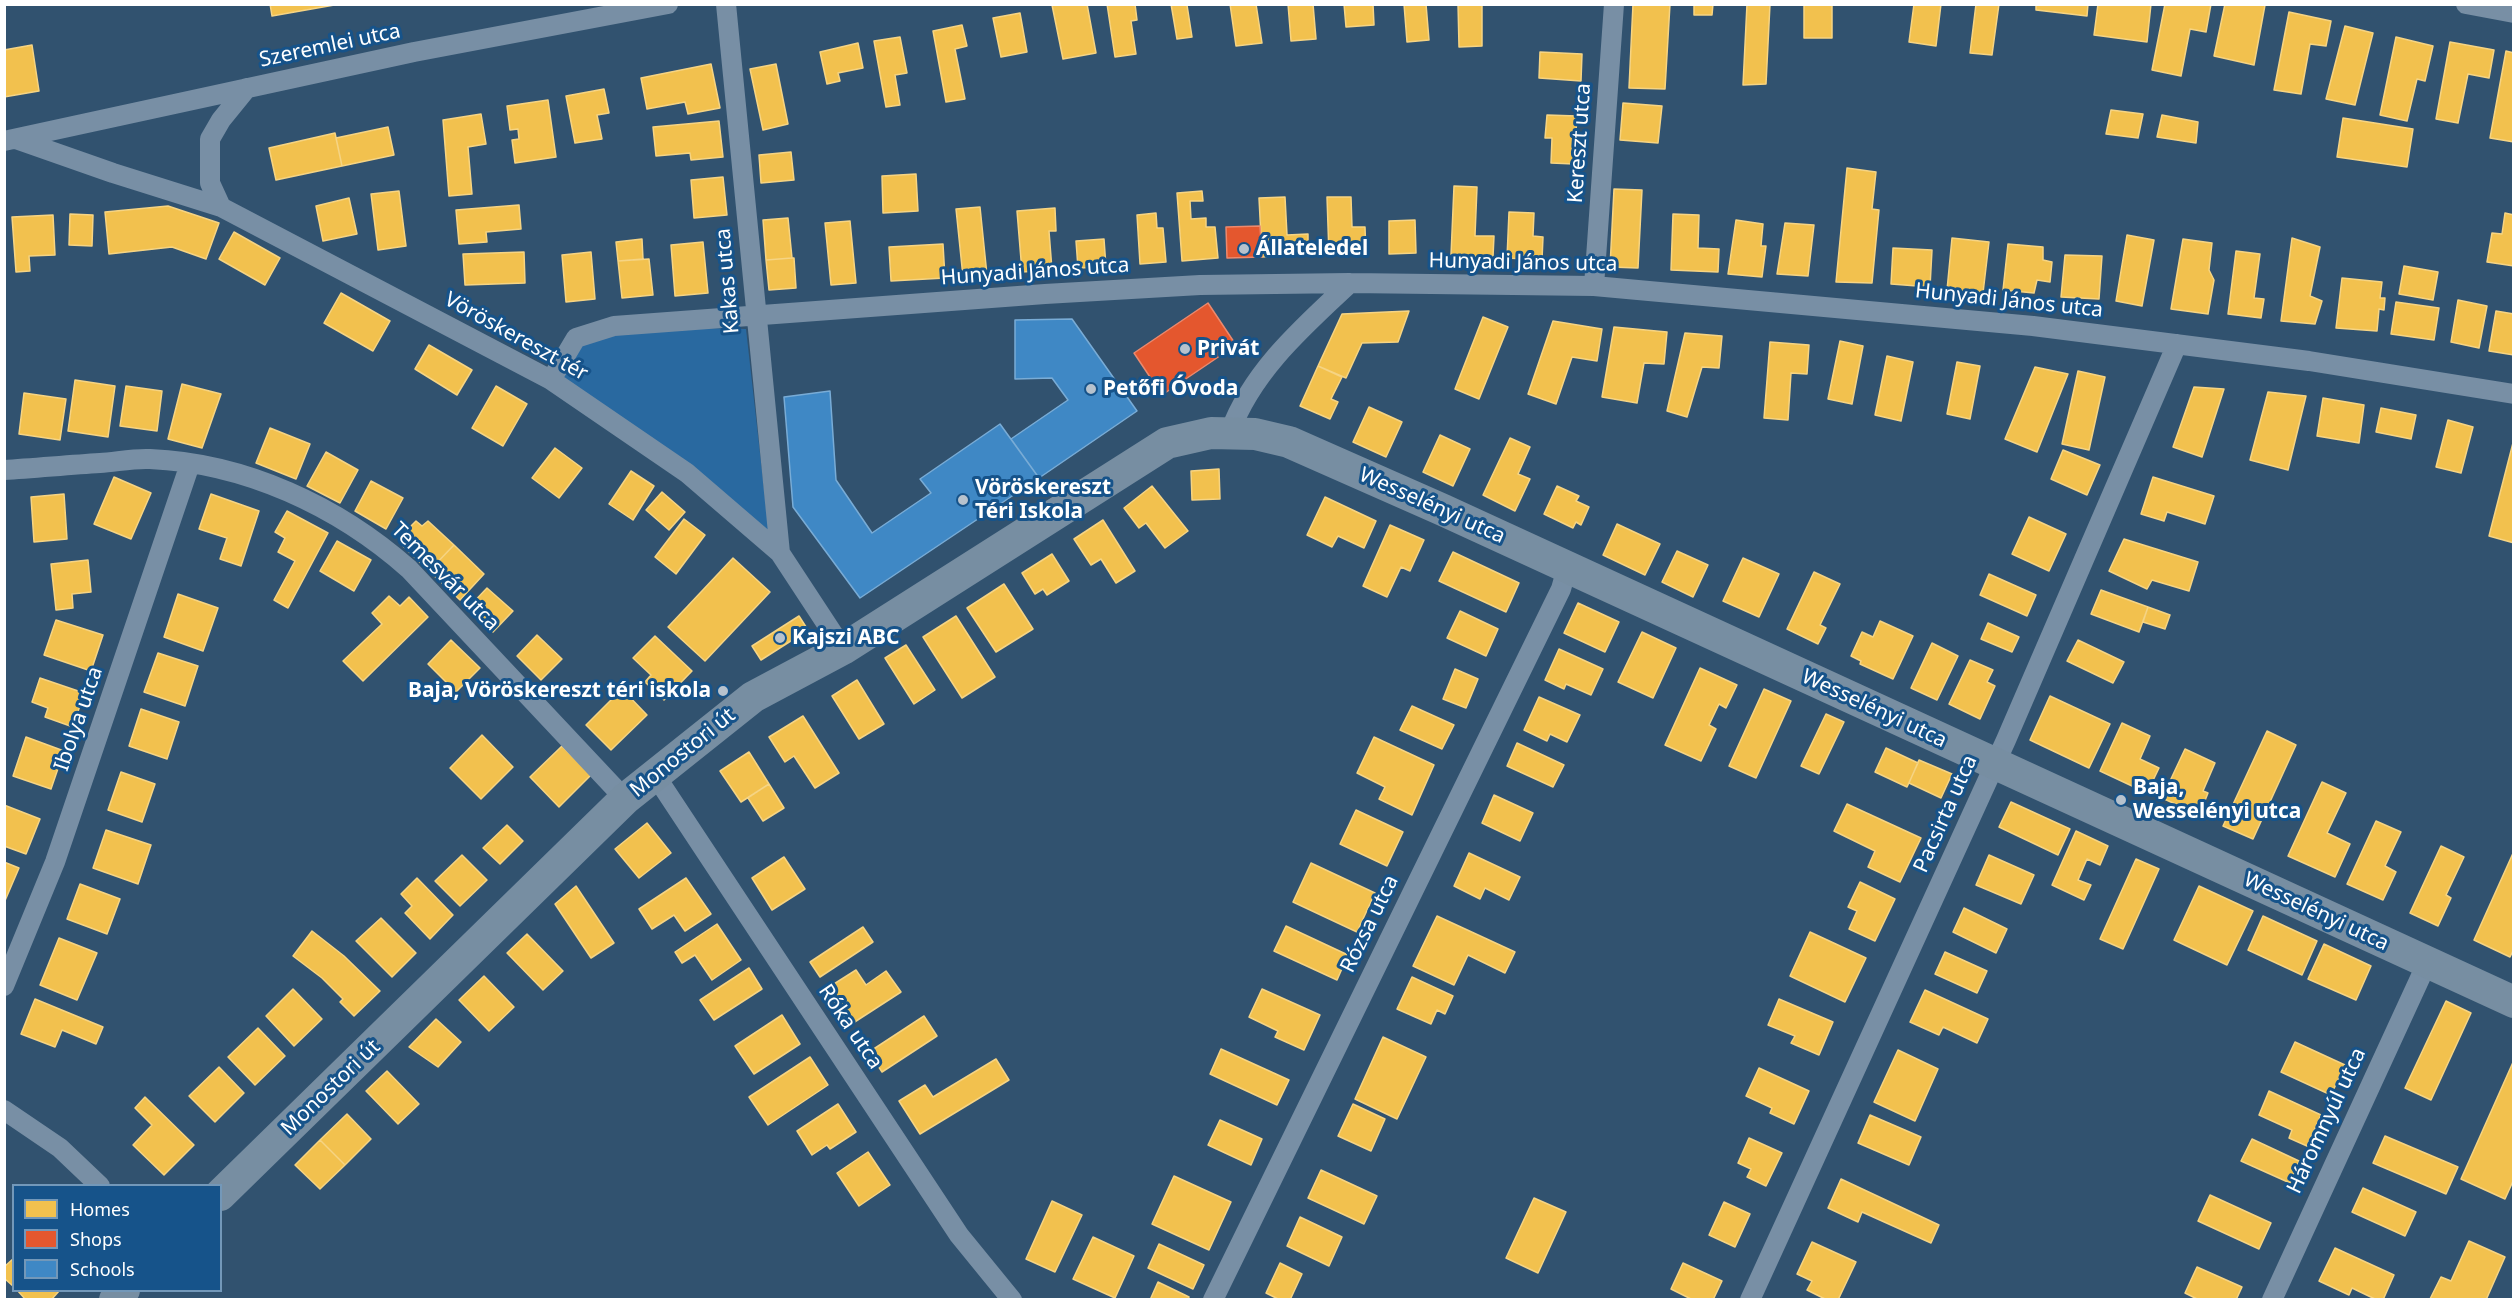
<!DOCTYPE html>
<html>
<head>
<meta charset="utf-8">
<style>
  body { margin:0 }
  #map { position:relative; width:2518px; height:1304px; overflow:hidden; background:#31526f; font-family:"Noto Sans",sans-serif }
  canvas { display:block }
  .frame { position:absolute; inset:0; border:6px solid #fff; pointer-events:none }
  .legend { position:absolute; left:12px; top:1184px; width:210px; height:108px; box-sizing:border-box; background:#16538a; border:2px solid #7398b9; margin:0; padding:8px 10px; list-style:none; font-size:18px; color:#fff }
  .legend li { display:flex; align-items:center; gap:12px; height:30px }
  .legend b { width:30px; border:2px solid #7398b9 }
</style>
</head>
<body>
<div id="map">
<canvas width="2518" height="1304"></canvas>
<div class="frame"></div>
<ul class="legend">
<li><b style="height:16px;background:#f2c14e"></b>Homes</li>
<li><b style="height:16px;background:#e4572e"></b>Shops</li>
<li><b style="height:16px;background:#3f88c5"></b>Schools</li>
</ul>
</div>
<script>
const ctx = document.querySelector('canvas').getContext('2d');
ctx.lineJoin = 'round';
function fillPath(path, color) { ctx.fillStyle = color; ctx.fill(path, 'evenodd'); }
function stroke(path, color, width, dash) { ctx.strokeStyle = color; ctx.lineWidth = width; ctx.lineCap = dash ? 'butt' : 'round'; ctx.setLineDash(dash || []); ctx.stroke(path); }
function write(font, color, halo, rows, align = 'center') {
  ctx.font = font + ' "Noto Sans",sans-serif'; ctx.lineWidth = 6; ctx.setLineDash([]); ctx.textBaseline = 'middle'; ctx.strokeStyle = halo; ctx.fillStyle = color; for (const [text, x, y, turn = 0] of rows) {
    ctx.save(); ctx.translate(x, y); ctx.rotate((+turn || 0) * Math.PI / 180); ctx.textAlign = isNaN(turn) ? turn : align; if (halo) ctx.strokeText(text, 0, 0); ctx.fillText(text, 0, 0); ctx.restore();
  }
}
fillPath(new Path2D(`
  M614 326 746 329 769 533 551 380 576 338Z`), '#2969a0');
const homes = new Path2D(`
  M270 4H340L272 16Z
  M1087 4 1096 53 1063 59 1052 5Z
  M1107 4H1135L1137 20 1131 21 1136 54 1115 57Z
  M1171 4H1193L1187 5 1192 37 1177 39Z
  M1230 4H1256L1262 43 1236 46Z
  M1288 4H1313L1316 39 1291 41Z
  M1344 4H1373L1374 25 1346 27Z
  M1404 4H1426L1429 40 1407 42Z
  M1458 4H1482V46L1459 47Z
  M1633 4H1670L1665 89 1629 88Z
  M1694 4H1713L1712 15H1694Z
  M1747 4H1770L1766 84 1743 85Z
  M1804 4H1832V38H1804Z
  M1914 4H1941L1936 46 1909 42Z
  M1976 4H1999L1992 55 1970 53Z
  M2036 4H2088L2087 16 2036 10Z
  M2098 4H2151L2147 42 2094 35Z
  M2165 4H2211L2206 32 2190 29 2181 76 2152 70Z
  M2225 4 2265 5 2254 65 2214 56Z
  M2289 12 2331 21 2326 46 2310 44 2301 94 2274 90Z
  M1020 13 1027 52 1001 57 993 18Z
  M962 25 967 46 955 49 965 99 946 102 933 31Z
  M2345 26 2373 33 2355 105 2326 99Z
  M900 37 907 73 895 75 900 105 886 107 874 41Z
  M2396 37 2433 46 2425 81 2417 79 2407 121 2380 115Z
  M2450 42 2494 50 2489 78 2468 74 2458 123 2436 119Z
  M858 43 863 68 838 73 840 81 827 84 820 52Z
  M32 45 39 91 4 97V50Z
  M2506 51 2514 53V142L2490 138Z
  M1540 52 1582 54 1581 81 1539 78Z
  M711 64 720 108 688 114 685 102 647 109 641 78Z
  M776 64 788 124 763 130 750 69Z
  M604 89 609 113 597 115 602 139 575 143 566 96Z
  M548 100 556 157 515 163 512 140 519 139 518 129 510 130 507 106Z
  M1623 103 1662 106 1658 143 1620 140Z
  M2111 110 2143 114 2138 138 2106 134Z
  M481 114 486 144 468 147 472 194 449 196 443 120Z
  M1547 115 1577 116 1574 164 1551 163 1552 138H1545Z
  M2162 115 2198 122 2196 143 2157 137Z
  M2343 118 2413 129 2407 167 2337 157Z
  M719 121 723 157 691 160 690 153 656 156 653 127Z
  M388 127 394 155 342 166 336 138Z
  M335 133 342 166 276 180 269 148Z
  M791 152 794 180 761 183 759 155Z
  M1847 168 1876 172 1872 209 1879 210 1872 283 1836 282Z
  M916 174 918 211 883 213 882 176Z
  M723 177 727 215 694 218 691 180Z
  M1454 186 1477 187 1475 236H1494L1493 257 1451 255Z
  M1614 189 1642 190 1638 268 1610 267Z
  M399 191 406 246 378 250 371 194Z
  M1202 191 1203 201H1190L1191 219 1206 218V227H1215L1218 258 1182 261 1177 193Z
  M1285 197 1287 235 1308 234V254L1262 257 1259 198Z
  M1327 197H1351L1352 227H1365L1366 254 1329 255Z
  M349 198 357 234 323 241 316 206Z
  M519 205 521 229 486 232 487 242 459 244 456 210Z
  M168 206 219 223 206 259 172 247 109 254 105 212Z
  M980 207 987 275 963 277 956 209Z
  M1055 208 1056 231H1049L1052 270 1022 272 1017 211Z
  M1509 212 1534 213 1533 236 1543 237 1542 260 1507 258Z
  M1156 213 1157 228H1163L1166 262 1140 264 1137 215Z
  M2505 213 2514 215V266L2487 262 2492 233 2502 234Z
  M70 214 93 215 92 246 69 245Z
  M1673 214 1699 215 1698 248 1719 249 1718 272 1671 270Z
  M53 215 55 255 29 256 30 271 16 272 12 217Z
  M788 218 792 258 766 260 763 220Z
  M1415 220 1416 253 1389 254V221Z
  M1736 220 1763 224 1761 246H1766L1762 277 1728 274Z
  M850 221 856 283 831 285 825 223Z
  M1785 223 1814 225 1808 276 1777 274Z
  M234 232 280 258 265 285 219 259Z
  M2127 235 2154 240 2142 306 2116 301Z
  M1952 238 1989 242 1983 293 1947 290Z
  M2292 238 2320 247 2310 296 2322 301 2315 324 2281 321Z
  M642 239 643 259 618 261 616 242Z
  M1104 239 1106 267 1078 268 1076 241Z
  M2183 239 2212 243 2209 270 2214 280 2208 314 2171 309Z
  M703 242 708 293 675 296 671 245Z
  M943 244 945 278 891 281 889 247Z
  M2008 244 2043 247V260L2052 262 2050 282 2037 280 2034 293 2003 290Z
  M1893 248 1932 250 1930 287 1891 284Z
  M2236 251 2260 254 2254 298 2264 299 2261 318 2228 314Z
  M524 252 525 283 465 285 463 254Z
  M591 252 595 299 566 302 562 255Z
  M2065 255 2102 256 2099 299 2061 297Z
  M792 258H794L796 288 769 290 766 260Z
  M649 259 653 295 622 298 618 261Z
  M2404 266 2438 272 2433 300 2399 294Z
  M2342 278 2382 282 2380 298H2385L2384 310 2379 309 2377 331 2336 328Z
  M341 293 390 321 373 351 324 323Z
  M2458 300 2487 306 2479 348 2451 342Z
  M2396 302 2439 308 2434 340 2391 334Z
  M1409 311 1398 342 1362 343 1346 378 1318 366 1342 314Z
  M2496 311 2514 314V355L2489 351Z
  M1483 317 1508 327 1479 399 1455 389Z
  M1553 321 1602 329 1597 361 1572 357 1556 404 1528 394Z
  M1614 327 1667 332 1664 364 1644 363 1637 403 1602 397Z
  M1685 333 1722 336 1719 368 1702 367 1687 417 1667 411Z
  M1840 341 1863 346 1852 404 1828 399Z
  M1770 342 1809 345 1807 374 1791 373 1788 420 1764 418Z
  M429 345 472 370 457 395 415 369Z
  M1887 356 1913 362 1901 421 1875 415Z
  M1957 362 1980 366 1970 419 1947 414Z
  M1318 366 1342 377 1331 399 1338 402 1330 419 1300 406Z
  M2035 367 2068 374 2037 452 2005 439Z
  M2078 371 2105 377 2089 450 2062 444Z
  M75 380 115 386 108 437 68 431Z
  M182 384 221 394 202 448 168 439Z
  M126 386 162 391 157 431 120 426Z
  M496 386 527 404 503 446 472 428Z
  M2194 387 2224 389 2202 457 2173 447Z
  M2268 392 2306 396 2288 470 2250 460Z
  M24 393 66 399 60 440 19 434Z
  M2323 398 2364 405 2359 443 2317 436Z
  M1369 407 1402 422 1386 457 1353 442Z
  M2381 408 2416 415 2411 439 2376 432Z
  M2448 420 2473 427 2461 473 2436 467Z
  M270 428 310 444 296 479 256 463Z
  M1440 435 1470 449 1453 486 1423 472Z
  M1510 438 1530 447 1518 474 1530 479 1515 511 1483 495Z
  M2514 439V543L2489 536Z
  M555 448 582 468 559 498 532 478Z
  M2063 450 2100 465 2087 495 2051 479Z
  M326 452 358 470 340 503 307 486Z
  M1219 469 1220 499 1192 500 1191 471Z
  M631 471 654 486 633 520 609 504Z
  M114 477 151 493 131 539 94 524Z
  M2153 477 2214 496 2205 524 2167 512 2164 521 2141 514Z
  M371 481 403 498 386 529 355 511Z
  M1152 486 1188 531 1165 548 1146 523 1139 528 1124 508Z
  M1557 486 1579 496 1576 501 1589 507 1581 525 1576 522 1573 528 1544 514Z
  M662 492 685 512 669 530 646 510Z
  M64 494 67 539 34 542 31 497Z
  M211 494 259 511 241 566 220 559 227 538 199 529Z
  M1325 497 1376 521 1364 548 1338 536 1332 547 1307 535Z
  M287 511 328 533 288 608 274 600 295 561 278 552 285 538 275 532Z
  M2029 517 2066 534 2049 571 2012 554Z
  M684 519 705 535 676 574 655 557Z
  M1103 520 1135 571 1116 583 1101 559 1091 565 1074 539Z
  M416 521 422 526 428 521 454 545 429 571 403 546 407 543 400 537Z
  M1617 524 1660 544 1645 575 1603 555Z
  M1390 525 1424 540 1410 571 1401 567 1387 597 1363 586Z
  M2124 539 2198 562 2189 591 2152 580 2147 589 2109 571Z
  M337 541 371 560 354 591 320 571Z
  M454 545 484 574 460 600 429 571Z
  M1677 551 1708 565 1693 597 1662 582Z
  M1453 552 1519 583 1506 612 1439 581Z
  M1052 554 1069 581 1047 595 1043 589 1035 594 1022 573Z
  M733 558 770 592 705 661 668 627Z
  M1743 558 1779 574 1759 617 1723 601Z
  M88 560 91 592 72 594 73 608 56 610 51 564Z
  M1814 572 1840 584 1820 625 1826 628 1818 644 1787 629Z
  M1989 574 2036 595 2027 616 1980 595Z
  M1004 584 1033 629 996 652 967 608Z
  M487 588 513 611 493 632 468 608Z
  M2101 590 2148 607 2139 632 2091 614Z
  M178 594 218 608 203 651 164 637Z
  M389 596 400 606 409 597 428 617 363 681 343 661 382 624 372 613Z
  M1578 603 1619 622 1605 652 1564 633Z
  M2148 607 2170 615 2165 629 2143 622Z
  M1460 611 1498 629 1486 656 1447 638Z
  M799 616 808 630 761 660 752 646Z
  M956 616 995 677 962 698 923 637Z
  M56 620 103 635 91 671 44 655Z
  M1880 621 1913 636 1893 679 1860 664 1861 661 1851 656 1862 632 1873 637Z
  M1988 623 2019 637 2012 652 1981 639Z
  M1642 632 1676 648 1653 698 1618 682Z
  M537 635 562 659 541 680 517 656Z
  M655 636 692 671 664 700 645 682 651 675 633 658Z
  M451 640 480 668 456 692 428 664Z
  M2078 640 2124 662 2113 683 2067 661Z
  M1932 643 1958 656 1937 700 1911 688Z
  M906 645 935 690 914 704 885 658Z
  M1559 649 1603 669 1591 695 1566 684 1564 689 1545 680Z
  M158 653 198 666 185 706 144 692Z
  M1970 660 1993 670 1987 682 1995 686 1980 719 1949 704Z
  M1700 668 1737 685 1726 708 1719 704 1709 725 1716 729 1701 761 1665 745Z
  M1455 669 1478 679 1466 708 1443 699Z
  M40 678 84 693 73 727 45 717 48 708 32 702Z
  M857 680 884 724 859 739 832 696Z
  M622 689 647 715 611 750 586 725Z
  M1764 689 1791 701 1756 778 1729 766Z
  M2050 696 2110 724 2089 768 2030 740Z
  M1539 697 1580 715 1567 742 1550 734 1547 741 1524 730Z
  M1412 706 1454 725 1442 749 1400 730Z
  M141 709 179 722 167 759 129 746Z
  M1826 714 1844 722 1819 774 1801 766Z
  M803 716 839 773 815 788 794 756 785 762 769 737Z
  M2122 723 2150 736 2140 759 2159 768 2147 793 2100 771Z
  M2267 731 2296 745 2253 839 2223 826Z
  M482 735 513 767 481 799 450 768Z
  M26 737 64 751 51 789 13 776Z
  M1374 737 1434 765 1412 815 1379 799 1385 787 1357 773Z
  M1517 743 1564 765 1553 787 1507 766Z
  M562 746 591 775 559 807 530 777Z
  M1886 748 1918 763 1907 787 1875 772Z
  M2185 749 2215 763 2203 791 2208 793 2202 808 2196 806 2193 812 2162 798Z
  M749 752 769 784 741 802 720 771Z
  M1919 760 1952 774 1941 798 1909 783Z
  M121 772 155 784 142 822 108 810Z
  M2322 782 2346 793 2327 833 2350 844 2335 877 2288 856Z
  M769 784 784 808 763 821 748 798Z
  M1494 795 1533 813 1520 841 1482 823Z
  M2011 802 2070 829 2058 855 1999 827Z
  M1847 804 1921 838 1900 882 1868 867 1875 851 1834 831Z
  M4 805 40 819 26 854 4 846Z
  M1356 810 1403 832 1387 866 1340 844Z
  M2376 821 2401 832 2385 866 2396 872 2383 900 2347 884Z
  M647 823 671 853 639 878 615 849Z
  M507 825 523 841 500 864 483 848Z
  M106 830 151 845 138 884 93 868Z
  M2076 831 2108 846 2100 865 2087 859 2078 880 2091 885 2084 900 2052 885Z
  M2441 846 2464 857 2446 895 2451 898 2438 926 2410 913Z
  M2514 851V949L2510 957 2474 940Z
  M1469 853 1520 877 1509 900 1485 888 1480 899 1454 886Z
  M462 855 487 880 460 906 435 881Z
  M1989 855 2034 875 2021 904 1976 885Z
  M784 857 805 889 772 910 752 878Z
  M2136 859 2159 869 2123 949 2100 939Z
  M4 862 19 868 4 903Z
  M1311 863 1375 893 1357 932 1293 902Z
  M417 878 453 915 430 939 405 913 412 906 401 894Z
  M686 878 711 914 685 931 674 915 652 929 639 909Z
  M1860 882 1895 899 1875 941 1849 929 1857 911 1848 907Z
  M80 884 120 899 107 934 67 919Z
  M576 886 614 943 591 958 555 904Z
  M2199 886 2253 911 2227 965 2174 940Z
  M1964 908 2007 929 1996 953 1953 932Z
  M1437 916 1515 952 1505 973 1468 955 1454 985 1413 966Z
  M2263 916 2317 941 2302 975 2248 950Z
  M381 918 416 953 392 977 356 941Z
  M717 924 741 960 712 980 695 955 682 963 675 952Z
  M1286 926 1348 955 1337 980 1274 951Z
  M863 927 873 942 820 977 810 962Z
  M312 931 344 956 380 991 354 1016 340 1002 343 999 322 978 293 956Z
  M1810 932 1866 958 1845 1002 1790 976Z
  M527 934 563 971 543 990 507 953Z
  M59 938 97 953 77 1000 40 985Z
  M2324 944 2371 966 2356 1000 2308 979Z
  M1945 952 1987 971 1977 993 1935 974Z
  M749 968 762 989 714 1020 700 1000Z
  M856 970 866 985 886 971 901 992 850 1025 826 989Z
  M484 976 514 1007 489 1031 459 1000Z
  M1412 977 1453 996 1445 1014 1437 1010 1431 1024 1397 1009Z
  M293 989 322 1019 294 1046 266 1016Z
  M1262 989 1320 1015 1304 1050 1275 1037 1278 1031 1249 1017Z
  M1925 990 1988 1019 1977 1043 1943 1027 1939 1035 1910 1022Z
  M35 999 103 1027 96 1044 62 1030 55 1047 21 1034Z
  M1779 999 1833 1022 1819 1055 1791 1043 1795 1036 1768 1025Z
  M2446 1001 2471 1013 2431 1100 2405 1088Z
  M782 1015 800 1044 754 1074 735 1046Z
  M924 1016 937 1036 882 1072 869 1052Z
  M436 1019 461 1042 438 1067 409 1047Z
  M258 1028 285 1056 255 1085 228 1057Z
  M1383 1037 1426 1057 1397 1119 1355 1099Z
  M2295 1042 2345 1065 2331 1095 2281 1072Z
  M1221 1049 1289 1080 1277 1105 1210 1074Z
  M1898 1050 1938 1069 1915 1121 1874 1102Z
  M810 1057 828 1085 768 1125 749 1097Z
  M996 1059 1009 1080 920 1134 899 1101 925 1085 933 1097Z
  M2514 1060V1179L2505 1199 2461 1179Z
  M219 1067 244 1093 215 1122 189 1096Z
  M1759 1068 1809 1091 1794 1124 1770 1113 1772 1108 1746 1096Z
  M387 1071 419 1104 398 1124 366 1091Z
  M2269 1091 2321 1115 2307 1146 2289 1138 2292 1130 2259 1115Z
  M145 1097 194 1145 164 1175 133 1145 152 1125 135 1108Z
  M838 1104 856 1132 830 1149 827 1145 812 1155 797 1131Z
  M1353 1104 1385 1119 1371 1151 1338 1136Z
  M347 1114 371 1139 345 1165 320 1140Z
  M1870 1115 1921 1137 1909 1165 1858 1143Z
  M1220 1120 1262 1139 1251 1165 1208 1145Z
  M2385 1136 2458 1167 2446 1194 2373 1163Z
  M1749 1138 1782 1153 1766 1186 1747 1177 1751 1169 1738 1163Z
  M2252 1139 2299 1161 2290 1183 2241 1161Z
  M320 1140 345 1165 320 1189 295 1165Z
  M868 1152 890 1185 859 1206 837 1173Z
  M1321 1170 1377 1196 1364 1224 1308 1198Z
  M1174 1176 1231 1202 1209 1250 1152 1224Z
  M1841 1179 1939 1225 1931 1243 1862 1212 1858 1222 1828 1208Z
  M2363 1188 2416 1212 2405 1236 2352 1212Z
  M2210 1195 2271 1223 2259 1249 2198 1221Z
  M1534 1198 1566 1212 1538 1273 1506 1258Z
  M1052 1201 1082 1215 1055 1272 1026 1259Z
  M1724 1202 1750 1214 1735 1247 1709 1235Z
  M1300 1217 1342 1237 1329 1266 1287 1246Z
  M1093 1237 1134 1256 1115 1298 1073 1279Z
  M2469 1241 2505 1257 2486 1300 2430 1299 2441 1277 2451 1281Z
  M1812 1242 1856 1262 1838 1300H1827L1807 1290 1812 1281 1797 1274Z
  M1159 1244 1204 1265 1193 1289 1148 1268Z
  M2335 1248 2394 1275 2383 1300H2377L2352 1288 2349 1295 2319 1281Z
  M14 1258V1287L4 1278V1267Z
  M1280 1263 1302 1274 1290 1300H1280L1266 1293Z
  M1683 1263 1722 1281 1713 1300H1693L1671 1289Z
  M2197 1267 2242 1287 2236 1300H2199L2185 1293Z
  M1158 1282 1189 1297 1188 1300H1150Z
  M17 1290H60L51 1300H26Z`);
fillPath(homes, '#f2c14e');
stroke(homes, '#f6d483', 1.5);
const shops = new Path2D(`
  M1260 226 1262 257 1227 258 1226 227Z
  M1208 303 1236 345 1162 395 1134 353Z`);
fillPath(shops, '#e4572e');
stroke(shops, '#ec896d', 1.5);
const schools = new Path2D(`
  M1072 319 1137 411 1039 478 1011 439 1068 400 1052 378 1015 379V320Z
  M830 391 836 480 872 533 931 493 920 479 1000 424 1039 478 860 598 793 507 784 397Z`);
fillPath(schools, '#3f88c5');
stroke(schools, '#79acd6', 1.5);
stroke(new Path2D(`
  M726 4 780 553
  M2466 4 2514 13
  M247 88 221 120 210 139V183L221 207 551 380 687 473 780 553 843 649
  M16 139 113 173 221 207
  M4 141 414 52 668 4
  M1594 286 1614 4
  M551 380 576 338 614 326 1045 294 1200 285 1350 283 1594 286 2033 326 2309 361 2514 394
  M1230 432C1252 371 1304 326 1350 283
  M4 470C36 468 68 465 100 463 116 462 134 458 150 459 245 463 338 506 409 569L625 799
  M655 775 959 1235 1012 1300
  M4 986 55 862 190 464
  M4 1110 60 1148 100 1186
  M1213 1300 1561 589 1567 568
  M1750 1300 2006 740 2177 344
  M2272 1300 2427 963`), '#788fa5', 20);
stroke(new Path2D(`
  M220 1195 625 799 753 697 843 649 1167 443 1211 433 1255 434 1289 442 1443 510 2514 1002
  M115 1300 124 1290`), '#778ea2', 32);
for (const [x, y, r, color] of [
  [1244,249,6,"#b7c2cd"],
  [1185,349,6,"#b7c2cd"],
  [1091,389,6,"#b7c2cd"],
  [963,500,6,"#b7c2cd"],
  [780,638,6,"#b7c2cd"],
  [723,691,6,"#b7c2cd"],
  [2121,800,6,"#b7c2cd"]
]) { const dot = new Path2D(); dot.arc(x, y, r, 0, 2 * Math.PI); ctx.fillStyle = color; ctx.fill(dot); stroke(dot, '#16538a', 2); }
write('21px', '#fff', '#16538a', [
  ["Szeremlei utca",330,46,-12],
  ["Kereszt utca",1580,143,-86],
  ["Hunyadi János utca",1523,263,1],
  ["Hunyadi János utca",1035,272,-4],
  ["Kakas utca",728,281,-95],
  ["Hunyadi János utca",2009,301,6],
  ["Vöröskereszt tér",516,337,29],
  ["Wesselényi utca",1432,506,24],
  ["Temesvár utca",445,577,45],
  ["Wesselényi utca",1874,709,25],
  ["Ibolya utca",79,719,-71],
  ["Monostori út",683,753,-39],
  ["Pacsirta utca",1946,814,-66],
  ["Wesselényi utca",2316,912,25],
  ["Rózsa utca",1370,924,-64],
  ["Róka utca",850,1027,56],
  ["Monostori út",331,1088,-44],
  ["Háromnyúl utca",2327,1121,-65]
]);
write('bold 21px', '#fff', '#16538a', [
  ["Állateledel",1256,249],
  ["Privát",1197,349],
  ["Petőfi Óvoda",1103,389],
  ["Vöröskereszt",975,488],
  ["Téri Iskola",975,512],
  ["Kajszi ABC",792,638],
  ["Baja, Vöröskereszt téri iskola",711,691,"right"],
  ["Baja,",2133,788],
  ["Wesselényi utca",2133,812]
], 'left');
</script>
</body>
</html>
